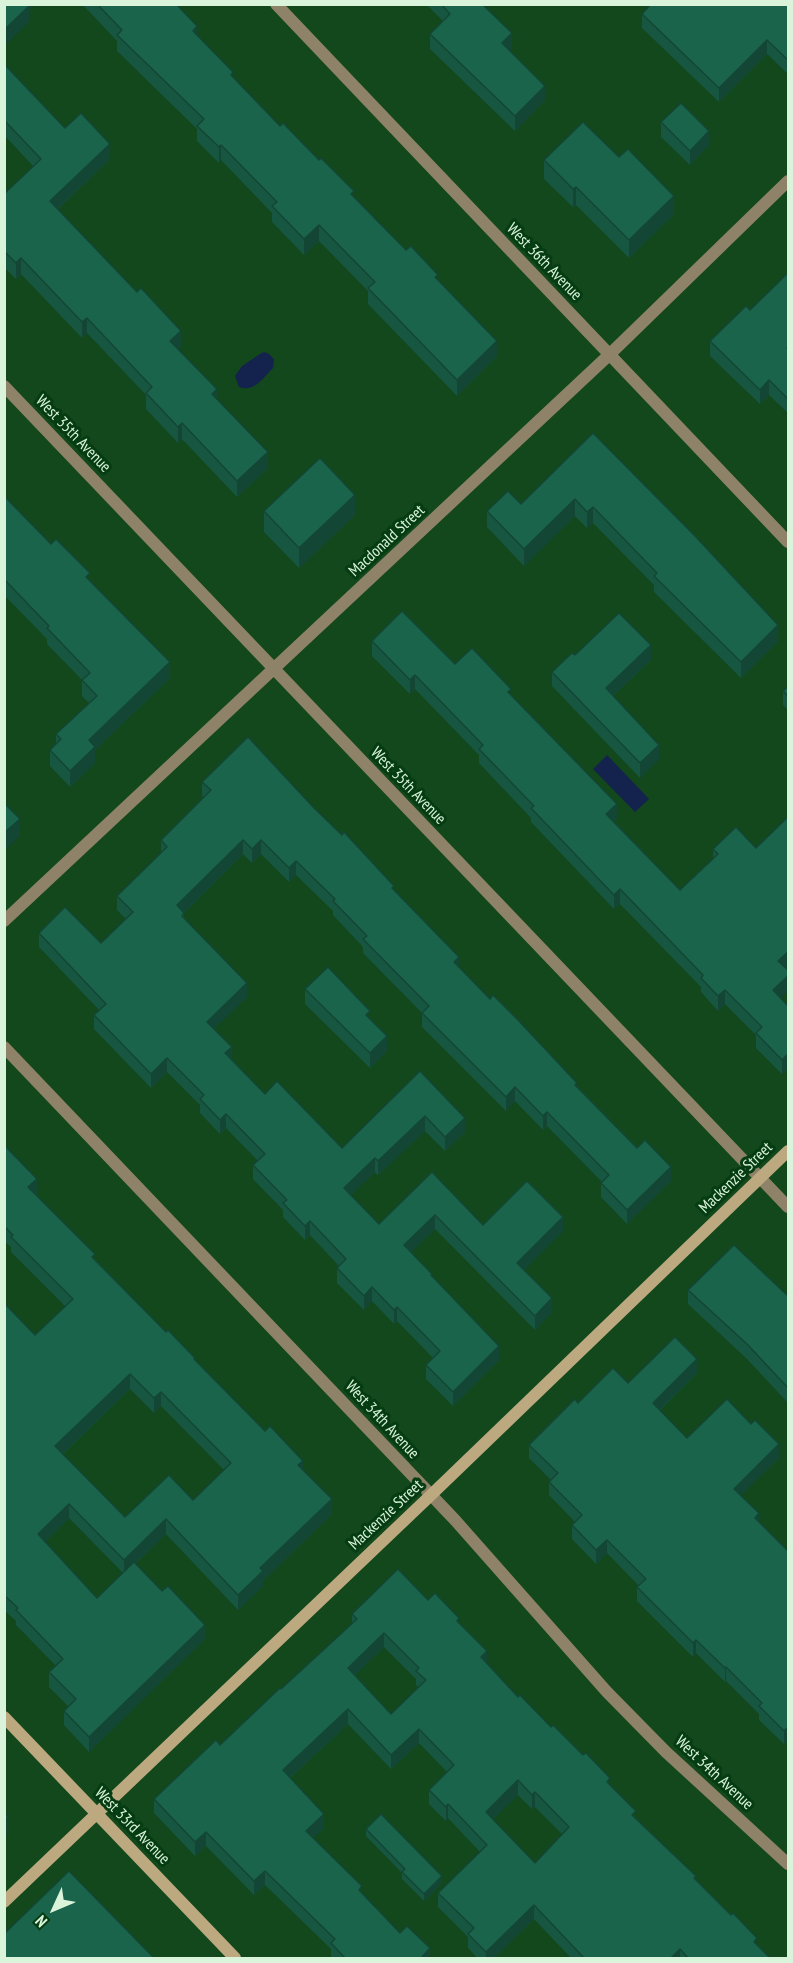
<!DOCTYPE html>
<html>
<head>
<meta charset="utf-8">
<style>
  body { margin:0 }
  #map { position:relative; width:793px; height:1963px; overflow:hidden; background:#13471c; font-family:"PT Sans Narrow",sans-serif }
  canvas { display:block }
  .frame { position:absolute; inset:0; border:6px solid #d9f4da; pointer-events:none }
  .north { position:absolute; left:24px; top:1879px; width:60px; height:60px; -webkit-text-stroke:4px #053c12; paint-order:stroke; rotate:226deg; font-size:16px; font-weight:700; line-height:24px; text-align:center; color:#d9f4da }
  .north::after { content:''; display:block; margin:auto; width:21px; height:27px; background:#d9f4da; clip-path:polygon(50% 0,100% 100%,50% 72%,0 100%) }
</style>
</head>
<body>
<div id="map">
<canvas width="793" height="1963"></canvas>
<div class="frame"></div>
<div class="north">N</div>
</div>
<script>
const ctx = document.querySelector('canvas').getContext('2d');
ctx.lineJoin = 'round';
function fillPath(path, color) { ctx.fillStyle = color; ctx.fill(path, 'evenodd'); }
function stroke(path, color, width, dash) { ctx.strokeStyle = color; ctx.lineWidth = width; ctx.lineCap = dash ? 'butt' : 'round'; ctx.setLineDash(dash || []); ctx.stroke(path); }
function write(font, color, halo, rows, align = 'center') {
  ctx.font = font + ' "PT Sans Narrow",sans-serif'; ctx.lineWidth = 6; ctx.setLineDash([]); ctx.textBaseline = 'middle'; ctx.strokeStyle = halo; ctx.fillStyle = color; for (const [text, x, y, turn = 0] of rows) {
    ctx.save(); ctx.translate(x, y); ctx.rotate((+turn || 0) * Math.PI / 180); ctx.textAlign = isNaN(turn) ? turn : align; if (halo) ctx.strokeText(text, 0, 0); ctx.fillText(text, 0, 0); ctx.restore();
  }
}
fillPath(new Path2D(`
  M264 352 269 354 274 359 273 368C264 377 254 393 239 387L235 376 242 366 260 354Z
  M607 755 649 799 635 812 593 769Z`), '#14234e');
stroke(new Path2D(`
  M276 4 788 542
  M4 386 788 1207
  M4 921 609 355 788 181
  M4 1047 455 1520 607 1692 666 1752 788 1864`), '#8e8268', 12);
stroke(new Path2D(`
  M4 1717 235 1958
  M4 1902 431 1495 788 1151`), '#bca97f', 12);
fillPath(new Path2D(`
  M82 4H176L197 35 233 77 280 126 354 197 406 250 438 280 497 356 457 396 368 304V291L319 241 304 255 272 222V213L221 160 219 163 197 141V129L117 51V41Z
  M426 4H482L512 48 509 50 545 100 515 131 430 49V34L443 21Z
  M789 4V75L767 54 719 102 642 28V14Z
  M4 64 65 128 110 159 58 209 181 346 178 349 268 468 237 497 182 439 178 443 146 409V395L87 333 82 338 21 274 16 279 4 267V194L33 166 4 135Z
  M661 122 709 145 690 165 661 137Z
  M544 160 674 214 629 258 576 205 573 207 544 179Z
  M789 272V414L769 395 760 404 710 356V341L750 310Z
  M593 433 778 641 741 678 654 592V585L593 523 587 528 575 516 524 566 487 527V511L521 504Z
  M4 496 51 544 90 580 170 678 95 750V763L70 787 50 766V750L56 743V734L89 703 82 696V680L47 644V639L4 595Z
  M264 511 355 515 299 568 264 532Z
  M372 641 455 664 511 696 617 818 614 821 680 890 713 859V849L736 827 785 968 789 971V990L780 998 789 1007V1068L782 1074 756 1048V1035L725 1004 718 1011 701 992V987L620 904 614 909 531 822V818L479 763V755L415 689 410 694 372 656Z
  M575 655 651 660 613 696 659 759 640 778 552 686V672Z
  M789 686V711L783 705V691Z
  M202 782 314 808 394 891 459 967 671 1181 627 1224 601 1197V1183L602 1182 547 1126 543 1130 515 1101 506 1111 422 1027V1013L363 953V947L333 915V911L296 875 289 882 261 854 252 863 243 854 184 913V918L247 997 214 1029 232 1059 265 1094 342 1148 420 1071 465 1132 445 1151 425 1131 378 1175 375 1172 351 1195 379 1224 432 1172 483 1225 563 1231 524 1270 552 1312 535 1330 435 1229 411 1252 499 1360 453 1406 426 1379V1365L433 1358 397 1321 394 1324 372 1301 364 1310 337 1283V1268L339 1266 310 1235 305 1240 283 1217V1210L253 1179V1165L258 1161 226 1128 220 1134 200 1113V1105L167 1072 151 1088 94 1029V1015L99 1010 39 947V933L101 943 126 919 117 910V896L161 853V840L204 797 202 796Z
  M305 989 370 1019 387 1051 370 1068 305 1004Z
  M4 1145 37 1193 36 1195 95 1259 166 1332 303 1469 332 1514 263 1581V1586L238 1610 166 1534 135 1564 205 1639 89 1752 64 1725V1711L68 1706 49 1687V1672L56 1666 16 1625V1621L4 1610V1303L35 1335 65 1306 11 1252V1247L4 1241ZM130 1389 154 1413 161 1406 224 1470 193 1500 125 1517 63 1454ZM69 1518 123 1573 97 1598 45 1542Z
  M688 1290 789 1297V1404L747 1359 688 1304Z
  M697 1373 660 1410 687 1438 779 1458 741 1495 759 1522 789 1552V1743L787 1741 784 1744 759 1720V1714L726 1681 725 1682 696 1653 693 1657 637 1601V1587L639 1586 607 1553 596 1564 572 1539V1525L575 1522 549 1495V1482L551 1480 529 1458V1445L578 1403 628 1383Z
  M428 1600 459 1624 487 1663 518 1697 610 1785 636 1818 771 1959H572L534 1919 493 1959H478L468 1948V1937L438 1907V1893L480 1852 448 1818 446 1821 429 1804V1790L447 1772 419 1743 391 1769 348 1724 290 1778 324 1828 313 1838 362 1894 400 1933 430 1959H332L331 1957V1949L265 1885 254 1895 206 1846 195 1856 154 1813V1799L220 1745 352 1624V1614ZM384 1647 416 1679V1685L418 1687 391 1714 355 1675ZM518 1795 532 1809 535 1807 562 1834 535 1863 493 1819Z
  M366 1829 442 1883 424 1901 402 1879V1873L366 1836Z`), '#175641');
fillPath(new Path2D(`
  M23 4H35L29 10V22L4 46V30Z
  M197 26V42L193 31Z
  M512 33V48L502 57V43Z
  M767 40V54L719 102V88Z
  M545 86V100L515 131V116Z
  M709 131V145L690 165V151Z
  M110 144V159L50 216V201Z
  M221 145V160L219 163V147Z
  M576 187V205L573 207V189Z
  M674 196V214L629 258V240Z
  M319 225V241L304 255V239Z
  M21 258V274L16 279V263Z
  M87 318V333L82 338V322Z
  M181 331V346L170 357V341Z
  M497 341V356L457 396V380Z
  M769 380V395L760 404V390Z
  M217 389V404L212 394Z
  M182 423V439L178 443V427Z
  M268 452V468L237 497V481Z
  M355 495V515L299 568V548Z
  M575 499V516L524 566V549Z
  M593 507V523L587 528V512Z
  M778 625V641L741 678V662Z
  M651 645V660L606 702V688Z
  M170 662V678L95 750V763L70 787V771L89 740Z
  M415 675V689L410 694V680Z
  M659 745V759L640 778V763Z
  M617 804V818L606 828V814Z
  M20 819V836L4 851V833Z
  M243 840V854L177 920V905Z
  M261 840V854L252 863V849Z
  M296 861V875L289 882V868Z
  M620 889V904L614 909V895Z
  M789 951V965L778 975V961Z
  M459 957V971L454 962Z
  M789 975V990L773 1005V990Z
  M247 983V997L207 1036V1022Z
  M725 990V1004L718 1011V996Z
  M387 1036V1051L370 1068V1053Z
  M232 1047V1061L225 1053Z
  M789 1053V1068L782 1074V1060Z
  M167 1058V1072L151 1088V1074Z
  M515 1087V1101L506 1111V1097Z
  M547 1112V1126L543 1130V1116Z
  M226 1114V1128L220 1134V1120Z
  M425 1116V1131L378 1175V1161Z
  M465 1118V1132L445 1151V1137Z
  M375 1158V1172L344 1202V1188Z
  M671 1167V1181L627 1224V1210Z
  M37 1179V1193L28 1202V1187Z
  M435 1215V1229L404 1259V1245Z
  M563 1217V1231L517 1277V1263Z
  M310 1221V1235L305 1240V1226Z
  M372 1287V1301L364 1310V1296Z
  M552 1298V1312L535 1330V1316Z
  M397 1307V1321L394 1324V1310Z
  M499 1346V1360L453 1406V1392Z
  M697 1359V1373L653 1416V1403Z
  M130 1374V1389L55 1461V1446Z
  M161 1392V1406L154 1413V1398Z
  M779 1444V1458L734 1502V1489Z
  M303 1461V1476L298 1465Z
  M332 1499V1514L263 1581V1586L238 1610V1595L260 1568Z
  M69 1504V1518L38 1549V1534Z
  M759 1513V1527L755 1518Z
  M166 1519V1534L124 1574V1560Z
  M607 1540V1553L596 1564V1550Z
  M205 1625V1639L89 1752V1737Z
  M384 1633V1647L348 1682V1668Z
  M696 1640V1653L693 1657V1643Z
  M487 1651V1665L481 1657Z
  M726 1667V1681L725 1682V1668Z
  M348 1709V1724L283 1784V1770Z
  M787 1728V1741L784 1744V1731Z
  M419 1729V1743L391 1769V1755Z
  M518 1780V1795L486 1826V1812Z
  M535 1792V1807L532 1809V1795Z
  M448 1804V1818L446 1821V1807Z
  M324 1814V1828L306 1845V1831Z
  M8 1817V1834L4 1838V1820Z
  M206 1832V1846L195 1856V1842Z
  M265 1871V1885L254 1895V1881Z
  M442 1876V1883L424 1901V1894Z
  M534 1905V1919L493 1959H486V1952Z
  M430 1948V1959H422V1957Z
  M680 1949V1959H670Z`), '#134635');
const building = new Path2D(`
  M4 4H28L29 6 4 30Z
  M97 4H176L197 26 193 31 233 72 231 75 280 126 283 123 319 160 321 158 354 191 351 194 406 250 411 246 438 275 435 277 497 341 457 380 368 288 375 282 319 225 304 239 272 206 277 202 221 145 219 147 197 126 204 119 117 35 122 30Z
  M441 4H482L512 33 502 43 545 86 515 116 430 34 450 14Z
  M651 4H789V61L767 40 719 88 642 14Z
  M4 64 65 128 81 113 110 144 50 201 137 292 141 288 181 331 170 341 217 389 212 394 268 452 237 481 182 423 178 427 146 393 152 387 87 318 82 322 21 258 16 263 4 251V194L41 159 4 120Z
  M681 103 709 131 690 151 661 122Z
  M583 122 619 157 628 149 674 196 629 240 576 187 573 189 544 160Z
  M789 272V347L787 348 789 349V400L769 380 760 390 710 341 746 306 750 310Z
  M593 433 695 536 778 625 741 662 654 576 657 573 593 507 587 512 575 499 524 549 487 511 508 491 521 504Z
  M320 458 355 495 299 548 264 511Z
  M4 496 51 544 56 539 90 573 86 577 170 662 89 740 95 747 70 771 50 750 61 739 56 734 97 696 82 680 90 673 47 628 49 626 4 579Z
  M402 611 455 664 472 648 511 689 508 692 617 804 606 814 680 890 718 854 713 849 736 827 756 848 789 816V951L778 961 789 971V975L773 990 789 1007V1053L782 1060 756 1033 762 1027 725 990 718 996 701 978 703 975 620 889 614 895 531 808 534 806 479 749 483 745 415 675 410 680 372 641Z
  M619 613 651 645 606 688 659 745 640 763 552 672 572 653 575 655Z
  M789 686V697L783 691Z
  M248 737 314 808 342 835 344 832 394 886 392 888 459 957 454 962 490 999 493 995 518 1020 577 1083 575 1085 637 1148 645 1140 671 1167 627 1210 601 1183 609 1175 547 1112 543 1116 515 1087 506 1097 422 1013 429 1006 363 939 367 936 333 901 335 899 296 861 289 868 261 840 252 849 243 840 177 905 184 913 182 916 247 983 207 1022 232 1047 225 1053 265 1094 277 1081 342 1148 420 1071 465 1118 445 1137 425 1116 378 1161 375 1158 344 1188 379 1224 432 1172 483 1225 527 1181 563 1217 517 1263 552 1298 535 1316 435 1215 404 1245 432 1274 431 1275 499 1346 453 1392 426 1365 440 1351 397 1307 394 1310 372 1287 364 1296 337 1268 346 1259 310 1221 305 1226 283 1203 287 1200 253 1165 265 1154 226 1114 220 1120 200 1099 204 1095 167 1058 151 1074 94 1015 106 1004 39 933 65 907 101 943 133 912 117 896 167 847 161 840 211 790 202 782Z
  M4 803 20 819 4 833Z
  M328 967 370 1011 366 1015 387 1036 370 1053 305 989Z
  M4 1145 37 1179 28 1187 95 1254 92 1257 166 1332 168 1330 195 1358 194 1359 265 1431 270 1426 303 1461 298 1465 332 1499 260 1568 263 1571 238 1595 166 1519 124 1560 69 1504 38 1534 97 1598 134 1562 162 1591 168 1586 205 1625 89 1737 64 1711 76 1699 49 1672 63 1659 16 1610 18 1608 4 1595V1303L35 1335 73 1299 11 1237 13 1235 4 1226ZM130 1374 154 1398 161 1392 231 1463 193 1500 169 1475 125 1517 55 1446Z
  M734 1245 789 1297V1389L747 1344 688 1290Z
  M675 1337 697 1359 653 1403 687 1438 727 1399 751 1424 755 1420 779 1444 734 1489 759 1513 755 1518 789 1552V1729L787 1728 784 1731 759 1706 762 1703 726 1667 725 1668 696 1640 693 1643 637 1587 646 1579 607 1540 596 1550 572 1525 582 1515 549 1482 558 1473 529 1445 575 1399 578 1403 613 1368 628 1383Z
  M398 1569 428 1600 435 1593 459 1618 457 1621 487 1651 481 1657 518 1697 520 1695 551 1727 553 1725 583 1755 586 1753 610 1778 607 1782 636 1811 632 1815 696 1876 694 1878 731 1915 733 1913 757 1938 754 1942 771 1959H689L680 1949 670 1959H585L534 1905 486 1952 468 1934 474 1928 438 1893 487 1845 448 1804 446 1807 429 1790 454 1765 419 1729 391 1755 348 1709 283 1770 324 1814 306 1831 362 1886 359 1890 400 1933 407 1926 430 1948 422 1957 424 1959H346L331 1943 335 1939 265 1871 254 1881 206 1832 195 1842 154 1799 216 1740 220 1745 280 1688 281 1689 357 1619 352 1614ZM384 1633 419 1668 416 1671 426 1680 391 1714 348 1668ZM518 1780 532 1795 535 1792 569 1827 535 1863 486 1812Z
  M4 1813 8 1817 4 1820Z
  M381 1814 442 1876 424 1894 402 1872 405 1869 366 1829Z
  M69 1871 155 1959H4V1934Z`);
fillPath(building, '#1b644c');
stroke(building, '#134635', 1.5);
write('16px', '#d9f4da', '#053c12', [
  ["West 36th Avenue",544,262,46],
  ["West 35th Avenue",73,434,46],
  ["Macdonald Street",387,541,-43],
  ["West 35th Avenue",408,786,46],
  ["Mackenzie Street",736,1178,-44],
  ["West 34th Avenue",382,1420,47],
  ["Mackenzie Street",386,1515,-43],
  ["West 34th Avenue",714,1773,43],
  ["West 33rd Avenue",132,1826,46]
]);
</script>
</body>
</html>
